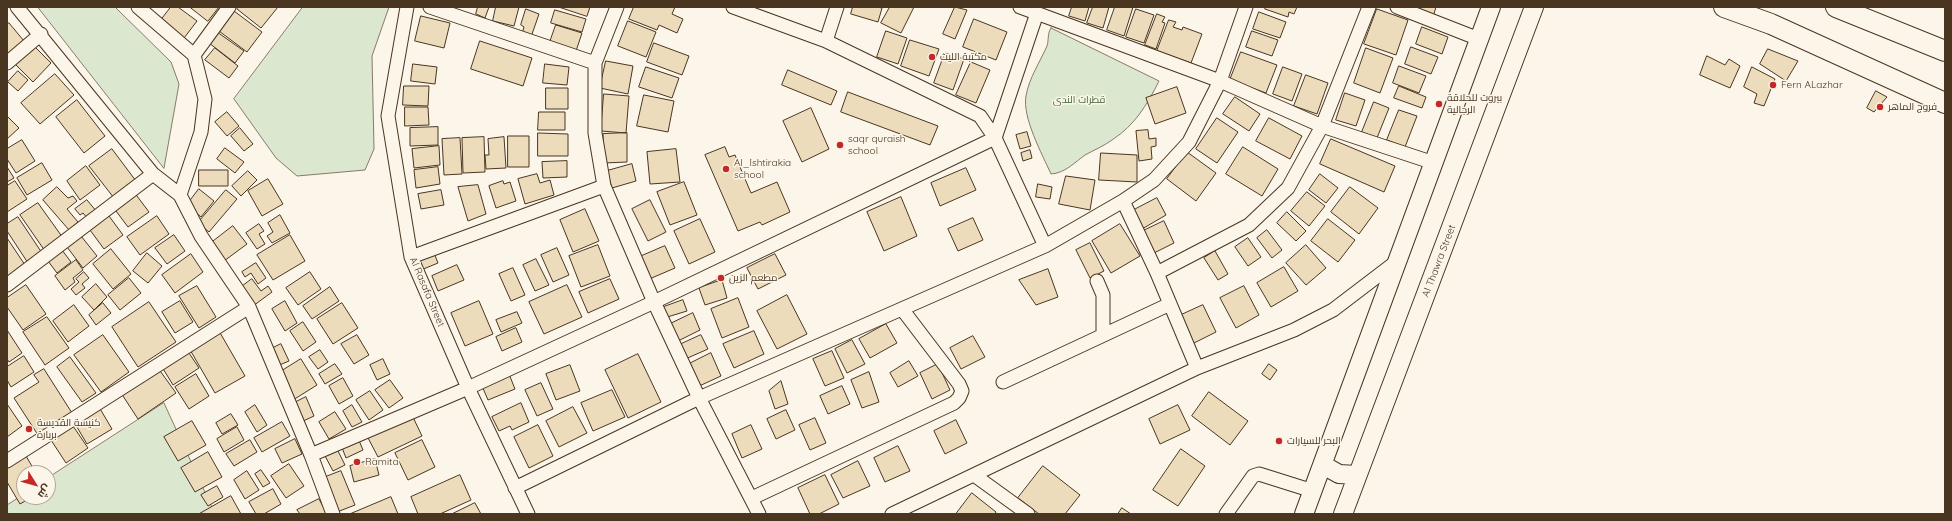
<!DOCTYPE html>
<html>
<head>
<meta charset="utf-8">
<style>
  body { margin:0 }
  #map { position:relative; width:1952px; height:521px; overflow:hidden; background:#fbf6e9; font-family:Quicksand,Cairo,sans-serif }
  canvas { display:block }
  .frame { position:absolute; inset:0; border:8px solid #4a3520; pointer-events:none }
  .north { position:absolute; left:16px; top:465px; width:40px; height:40px; box-sizing:border-box; background:#fbf6e9; border:1px solid #b4a999; border-radius:50%; rotate:127deg; font-size:11px; font-weight:700; line-height:16px; text-align:center; color:#4a3520 }
  .north::after { content:''; display:block; margin:auto; width:14px; height:18px; background:#c62828; clip-path:polygon(50% 0,100% 100%,50% 72%,0 100%) }
</style>
</head>
<body>
<div id="map">
<canvas width="1952" height="521"></canvas>
<div class="frame"></div>
<div class="north">ش</div>
</div>
<script>
const ctx = document.querySelector('canvas').getContext('2d');
ctx.lineJoin = 'round';
function fillPath(path, color) { ctx.fillStyle = color; ctx.fill(path, 'evenodd'); }
function stroke(path, color, width, dash) { ctx.strokeStyle = color; ctx.lineWidth = width; ctx.lineCap = dash ? 'butt' : 'round'; ctx.setLineDash(dash || []); ctx.stroke(path); }
function write(font, color, halo, rows, align = 'center') {
  ctx.font = font + ' Quicksand,Cairo,sans-serif'; ctx.lineWidth = 3; ctx.setLineDash([]); ctx.textBaseline = 'middle'; ctx.strokeStyle = halo; ctx.fillStyle = color; for (const [text, x, y, turn = 0] of rows) {
    ctx.save(); ctx.translate(x, y); ctx.rotate((+turn || 0) * Math.PI / 180); ctx.textAlign = isNaN(turn) ? turn : align; if (halo) ctx.strokeText(text, 0, 0); ctx.fillText(text, 0, 0); ctx.restore();
  }
}
const green = new Path2D(`
  M38 7H115L171 62 179 84 164 168Z
  M303 7H389L372 56 374 149 365 170 297 176 276 158 234 99Z
  M1051 28 1159 81C1147 105 1135 125 1112 140 1104 146 1094 150 1085 155 1074 163 1065 173 1051 174 1042 154 1022 117 1026 96 1029 78 1040 62 1047 46 1049 40 1047 34 1051 28Z
  M164 403 215 514H7V505L24 494V497H48V478Z`);
fillPath(green, '#dce7d0');
stroke(green, '#887966', 1);
const building = new Path2D(`
  M171 7H178L197 21 181 42 158 24Z
  M190 7H219L208 21Z
  M239 7H278L261 28 237 9Z
  M478 7H489L485 18 476 14Z
  M496 7H519L514 26 493 21Z
  M559 7H590L587 16Z
  M634 7H675L672 14 683 19 677 33 659 25 657 30 629 19Z
  M853 7H878L882 8 878 22 851 14Z
  M890 7H914L901 33 881 23Z
  M955 7 967 10 955 39 943 34Z
  M1072 7H1089L1085 21 1069 16Z
  M1093 7H1109L1103 28 1087 23Z
  M1115 7H1133L1124 36 1107 30Z
  M1266 7H1297L1294 14 1289 12 1288 17 1265 9Z
  M1417 7H1436L1433 17 1416 11Z
  M526 9 539 14 530 40 521 37 524 27 521 25Z
  M1136 9 1154 15 1144 43 1126 37Z
  M1377 9 1408 20 1396 55 1364 44Z
  M555 10 586 19 582 32 551 23Z
  M234 11 262 32 247 52 219 31Z
  M1259 12 1286 22 1280 38 1253 29Z
  M1157 14 1165 17 1162 22 1165 23 1156 49 1145 45Z
  M421 16 450 23 444 48 415 41Z
  M974 19 1007 32 996 60 963 47Z
  M1169 20 1176 22 1173 27 1182 30 1183 27 1202 34 1191 63 1157 51Z
  M628 21 656 32 646 57 618 46Z
  M9 23 24 41 7 55V25Z
  M556 25 582 33 576 51 550 42Z
  M1422 27 1448 37 1442 54 1416 44Z
  M886 31 907 38 898 64 877 57Z
  M1252 31 1278 40 1272 56 1246 47Z
  M217 32 244 51 235 63 209 43Z
  M910 40 939 49 929 76 901 66Z
  M480 41 532 58 523 86 471 69Z
  M654 43 689 56 682 75 647 62Z
  M32 44 51 63 33 82 14 63Z
  M1411 47 1438 57 1431 74 1405 64Z
  M215 48 238 66 229 78 205 60Z
  M1366 48 1393 58 1380 93 1354 83Z
  M1768 49 1798 61 1786 81 1760 64Z
  M1241 52 1277 65 1266 93 1230 80Z
  M945 53 964 59 953 90 934 83Z
  M1707 56 1725 65 1729 59 1740 66 1730 88 1700 75Z
  M606 61 633 66 628 94 600 88Z
  M971 62 990 70 976 103 956 95Z
  M413 64 437 67 435 84 411 81Z
  M545 64 569 67 567 85 543 83Z
  M1399 66 1426 76 1419 93 1393 83Z
  M646 67 679 78 672 98 639 87Z
  M1283 67 1302 74 1292 101 1273 94Z
  M1752 67 1775 79 1764 106 1754 103 1757 94 1744 87Z
  M788 70 837 91 831 105 782 85Z
  M18 71 28 80 18 91 8 82Z
  M55 74 74 95 40 124 21 103Z
  M1306 75 1328 83 1317 114 1294 106Z
  M404 86H429L428 106 403 105Z
  M1399 86 1426 97 1422 108 1394 98Z
  M1177 87 1186 113 1155 124 1146 98Z
  M546 88H568V109H546Z
  M1876 91 1887 97 1874 112 1867 108Z
  M848 92 938 126 930 145 841 112Z
  M1345 93 1365 100 1356 126 1336 120Z
  M604 94 629 96 626 133 601 131Z
  M644 95 674 101 668 132 637 126Z
  M1235 97 1260 114 1249 131 1223 114Z
  M77 100 105 136 84 153 56 117Z
  M1374 102 1389 108 1377 138 1362 132Z
  M405 107H428L429 125 405 126Z
  M811 108 829 149 802 162 783 121Z
  M1399 110 1417 116 1405 147 1387 140Z
  M227 112 239 126 227 136 215 122Z
  M539 112H565V130H538Z
  M7 116 19 128 7 139Z
  M1217 118 1238 132 1217 163 1196 149Z
  M1269 118 1302 136 1290 159 1256 141Z
  M438 127V145L410 146V128Z
  M240 128 253 144 244 151 231 136Z
  M1148 130 1149 139 1156 138V146L1151 147 1152 159 1139 161 1136 131Z
  M1027 132 1031 146 1020 149 1016 135Z
  M538 133 568 134V156H538Z
  M627 133V162L604 163 603 134Z
  M508 136H529V167H508Z
  M484 137 485 172 463 173 462 138Z
  M504 137 506 168 486 169 485 155H489L488 139Z
  M460 138 462 174 444 175 442 139Z
  M1331 139 1395 166 1384 192 1320 164Z
  M22 140 35 161 16 173 7 159V149Z
  M439 146 440 165 414 168 412 149Z
  M725 147 729 157 735 155 751 193 777 182 790 212 762 225 760 222 738 231 705 155Z
  M1243 147 1278 169 1262 196 1226 174Z
  M225 148 244 162 235 173 217 159Z
  M112 149 136 181 114 198 89 166Z
  M676 149 680 182 650 184 647 152Z
  M1030 150 1032 158 1023 161 1021 153Z
  M1187 152 1216 173 1196 201 1167 179Z
  M1101 153 1137 155V182L1099 180Z
  M567 161V177L543 178 542 162Z
  M42 163 52 180 27 195 17 178Z
  M632 164 636 181 612 188 607 171Z
  M86 166 100 185 80 200 67 181Z
  M7 167 14 178 7 182Z
  M438 167 440 184 416 188 414 170Z
  M966 168 976 190 940 206 931 183Z
  M199 170H228V186H199Z
  M248 171 257 180 241 196 232 186Z
  M537 174 540 183 550 180 554 195 525 204 518 179Z
  M1320 174 1338 188 1326 203 1309 190Z
  M1066 176 1095 180 1090 210 1059 204Z
  M268 179 283 204 262 216 248 191Z
  M15 181 27 199 7 212V186Z
  M503 181 504 184 510 182 516 201 496 208 489 186Z
  M684 182 697 215 670 225 657 192Z
  M1038 184 1052 187 1050 199 1036 197Z
  M478 185 486 214 468 221 458 187Z
  M57 187 68 198 73 196 77 201 67 209 78 222 69 230 43 200Z
  M1350 187 1378 208 1359 234 1331 212Z
  M199 189 214 201 201 217 187 205Z
  M226 190 237 199 209 232 198 223Z
  M441 190 444 205 421 209 418 194Z
  M134 192 149 212 128 227 113 207Z
  M1307 192 1325 206 1309 226 1291 211Z
  M901 197 917 236 884 251 867 212Z
  M1157 198 1166 215 1142 229 1132 211Z
  M87 200 97 212 88 219 83 213 80 215 75 209Z
  M650 200 666 232 648 241 632 209Z
  M38 203 63 238 45 251 20 215Z
  M585 209 599 241 573 252 560 220Z
  M1287 212 1306 231 1296 241 1277 223Z
  M280 215 290 233 272 243 267 236 273 232 268 223Z
  M109 216 123 235 104 249 90 230Z
  M157 216 169 234 140 255 127 237Z
  M18 217 42 253 28 263 7 231V224Z
  M973 218 983 240 958 251 948 229Z
  M700 219 715 252 689 264 674 231Z
  M1328 219 1355 240 1338 262 1311 241Z
  M1164 221 1174 243 1152 254 1141 232Z
  M259 224 264 231 259 234 265 244 257 249 246 233Z
  M1120 224 1140 256 1111 273 1092 241Z
  M233 226 247 244 224 261 211 243Z
  M1267 230 1282 250 1272 258 1257 238Z
  M174 235 185 251 167 264 155 248Z
  M290 235 305 261 273 280 257 255Z
  M81 236 97 256 83 268 67 247Z
  M7 238 25 265 7 278Z
  M1248 238 1261 257 1248 266 1235 247Z
  M1090 243 1104 271 1090 278 1076 250Z
  M598 245 610 276 581 287 569 256Z
  M1306 245 1326 268 1306 285 1286 263Z
  M665 246 675 268 647 280 637 258Z
  M557 248 569 275 553 282 541 255Z
  M111 249 131 274 113 289 93 264Z
  M62 250 71 262 57 273 48 261Z
  M1215 251 1228 274 1218 280 1204 258Z
  M147 253 162 266 148 283 133 271Z
  M434 253 438 263 421 270 417 259Z
  M191 254 203 272 175 293 162 275Z
  M775 254 786 275 758 289 747 268Z
  M536 259 549 285 535 291 523 265Z
  M76 260 83 270 73 278 75 282 65 290 55 276Z
  M256 263 266 278 258 284 251 273 245 277 242 272Z
  M457 265 464 280 438 291 432 276Z
  M1284 267 1298 291 1271 307 1257 283Z
  M513 268 525 295 511 301 499 274Z
  M1048 269 1058 297 1036 305 1019 280Z
  M84 272 89 278 82 284 85 288 76 295 71 289 79 282 76 279Z
  M310 272 321 289 298 305 286 288Z
  M129 278 141 293 120 310 108 295Z
  M252 279 261 291 268 286 272 292 253 306 240 288Z
  M610 279 619 299 588 313 579 292Z
  M722 280 727 298 705 305 699 288Z
  M96 284 107 297 94 310 82 297Z
  M26 285 46 314 23 330 7 307V298Z
  M567 285 582 317 544 334 529 302Z
  M197 286 216 317 199 328 179 296Z
  M1244 286 1259 315 1236 328 1220 298Z
  M330 287 339 301 312 319 303 306Z
  M787 295 807 334 777 349 757 311Z
  M738 298 749 327 722 338 711 309Z
  M683 300 687 311 664 318 661 308Z
  M180 301 193 322 175 333 162 312Z
  M285 301 297 323 285 331 272 309Z
  M479 301 493 334 465 346 451 313Z
  M149 302 176 342 138 367 112 327Z
  M103 303 111 313 96 325 89 315Z
  M342 303 358 328 333 344 317 319Z
  M74 305 89 326 68 342 53 321Z
  M1203 305 1216 332 1192 344 1179 316Z
  M517 312 522 323 501 332 496 320Z
  M693 313 700 330 676 342 668 325Z
  M47 317 69 348 45 365 23 332Z
  M303 322 316 342 303 351 290 331Z
  M886 324 897 343 870 358 859 339Z
  M516 328 522 342 502 351 496 337Z
  M7 330 22 353 9 362 7 359Z
  M219 331 245 376 215 393 189 348Z
  M754 331 764 354 734 368 723 344Z
  M103 335 129 372 101 392 74 355Z
  M357 335 369 355 354 364 341 344Z
  M701 335 708 349 683 360 677 346Z
  M973 336 985 357 961 369 950 348Z
  M852 340 865 364 847 373 835 349Z
  M281 344 289 361 277 366 269 350Z
  M187 350 199 368 173 385 162 367Z
  M320 350 328 362 318 369 309 357Z
  M832 351 844 378 825 386 813 359Z
  M711 353 721 376 697 387 687 365Z
  M638 354 661 402 628 418 605 370Z
  M24 356 34 372 11 387 7 380V367Z
  M70 357 96 393 82 402 57 367Z
  M301 359 317 385 293 400 277 374Z
  M383 359 390 374 377 380 370 365Z
  M909 361 918 376 898 387 890 373Z
  M335 364 342 374 325 384 319 374Z
  M938 364 950 390 932 399 920 373Z
  M1269 364 1277 370 1270 380 1262 374Z
  M570 365 580 391 556 400 546 374Z
  M158 368 176 393 138 419 121 393Z
  M44 369 72 413 38 435 14 398 39 382 34 375Z
  M869 372 879 402 862 408 851 380Z
  M196 374 209 396 189 409 175 387Z
  M509 374 515 389 488 400 482 386Z
  M343 378 353 396 339 404 329 386Z
  M390 380 403 398 389 408 375 390Z
  M781 381 788 404 775 409 769 391Z
  M541 383 553 409 537 416 525 390Z
  M842 386 850 404 828 414 820 396Z
  M612 390 625 417 593 431 581 403Z
  M370 391 383 410 369 420 356 400Z
  M1209 392 1248 421 1230 445 1192 416Z
  M306 397 314 416 301 422 292 404Z
  M521 403 529 422 512 430 510 426 499 431 492 417Z
  M7 404 22 426 7 437Z
  M255 405 267 425 257 432 245 412Z
  M352 405 362 422 352 427 343 411Z
  M1178 405 1190 430 1160 444 1149 419Z
  M99 407 112 429 87 444 74 422Z
  M573 407 587 433 559 447 546 421Z
  M786 410 795 430 776 439 767 419Z
  M335 412 346 429 329 439 319 422Z
  M411 413 422 436 378 457 366 434Z
  M231 414 238 425 222 434 216 423Z
  M815 418 826 443 810 450 799 425Z
  M956 420 967 443 945 454 934 431Z
  M192 421 206 445 178 461 164 437Z
  M282 422 290 436 262 452 254 438Z
  M71 423 88 448 66 463 49 437Z
  M538 425 553 456 529 468 514 437Z
  M751 425 762 449 742 458 732 434Z
  M237 427 244 440 224 452 217 439Z
  M358 438 363 450 346 458 341 445Z
  M295 439 302 454 282 463 275 449Z
  M250 440 257 452 234 466 226 454Z
  M422 440 435 467 408 480 395 453Z
  M898 446 910 471 885 482 874 458Z
  M336 447 345 465 333 471 324 454Z
  M1181 449 1205 466 1178 506 1153 490Z
  M208 452 222 477 195 492 181 468Z
  M26 456 36 473H24V497H32L20 504 7 482V468Z
  M375 459 379 475 354 482 350 466Z
  M858 461 870 486 843 498 831 475Z
  M289 464 304 486 286 498 271 476Z
  M1043 466 1080 495 1065 514H1039L1018 498Z
  M261 470 270 483 263 487 255 474Z
  M247 471 259 490 245 499 234 480Z
  M341 471 355 505 337 512 323 478Z
  M460 475 471 500 440 514H418L411 497Z
  M825 475 839 504 819 514H810L798 488Z
  M217 486 223 497 208 506 201 495Z
  M273 489 281 504 264 514H256L249 502Z
  M972 493 996 512 995 514H956Z
  M231 496 241 514H199Z
  M391 497 398 514H350Z
  M319 499 327 514H300L297 510Z
  M475 503 481 514H452Z
  M1122 508 1131 514H1118Z`);
fillPath(building, '#ecdcbc');
stroke(building, '#4a3520', 1);
const street = new Path2D(`
  M17 7 153 174 180 195 201 236 249 307 311 455 333 514
  M138 7 194 55
  M407 7 388 116 411 257 468 388 528 514
  M430 7 595 63
  M617 7 595 63V133L604 186 654 302 699 398 759 514
  M733 7 826 41 980 116 995 138 1045 246
  M1020 7 1220 81 1322 126 1434 163
  M1397 7 1479 39
  M826 41 837 7
  M7 63 41 34
  M180 195 201 132 205 99 194 55 229 7
  M1123 201 1157 273 1197 368
  M411 257 604 186
  M1157 273 1249 225 1288 188 1322 126 1369 7
  M1097 281 1103 295V335
  M7 285 153 174
  M1003 382 1170 304
  M311 455 468 388 654 302 995 138 1037 13
  M7 461 249 307
  M974 475 1028 514
  M515 488 699 398 1045 246 1123 201 1154 180 1189 142 1220 81 1246 7
  M752 498 954 403 959 398 962 391 959 384 902 309
  M892 514 1197 368 1294 330 1333 310 1396 262
  M1226 514 1253 476 1259 474 1313 491`);
const secondary = new Path2D(`
  M1323 465 1339 474 1357 475
  M1304 514 1491 7
  M1343 514 1534 7`);
const primary = new Path2D(`
  M1724 7 1771 24 1945 103
  M1836 7 1945 51`);
stroke(street, '#4a3520', 15);
stroke(secondary, '#4a3520', 20);
stroke(primary, '#4a3520', 22);
stroke(street, '#fbf6e9', 13);
stroke(secondary, '#fbf6e9', 18);
stroke(primary, '#fbf6e9', 20);
for (const [x, y, r, color] of [
  [932,57,4,"#c62828"],
  [1773,85,4,"#c62828"],
  [1439,104,4,"#c62828"],
  [1880,107,4,"#c62828"],
  [840,145,4,"#c62828"],
  [726,169,4,"#c62828"],
  [721,278,4,"#c62828"],
  [29,429,4,"#c62828"],
  [1279,441,4,"#c62828"],
  [357,462,4,"#c62828"]
]) { const dot = new Path2D(); dot.arc(x, y, r, 0, 2 * Math.PI); ctx.fillStyle = color; ctx.fill(dot); stroke(dot, '#fbf6e9', 1.5); }
write('10px', '#4a3520', '#fbf6e9', [
  ["مكتبة الليث",940,57],
  ["Fern ALazhar",1781,85],
  ["بيروت للحلاقة",1447,98],
  ["الرجالية",1447,110],
  ["فروج الماهر",1888,107],
  ["saqr quraish",848,139],
  ["school",848,151],
  ["Al_Ishtirakia",734,163],
  ["school",734,175],
  ["مطعم الزين",729,278],
  ["كنيسة القديسة",37,423],
  ["بربارة",37,435],
  ["البحر للسيارات",1287,441],
  ["Ramita",365,462]
], 'left');
write('10px', '#436837', '#fbf6e9', [
  ["قطرات الندى",1079,100]
]);
write('10px', '#4a3520', '#fbf6e9', [
  ["Al Thawra Street",1439,261,-69],
  ["Al Rasafa Street",427,292,67]
]);
</script>
</body>
</html>
